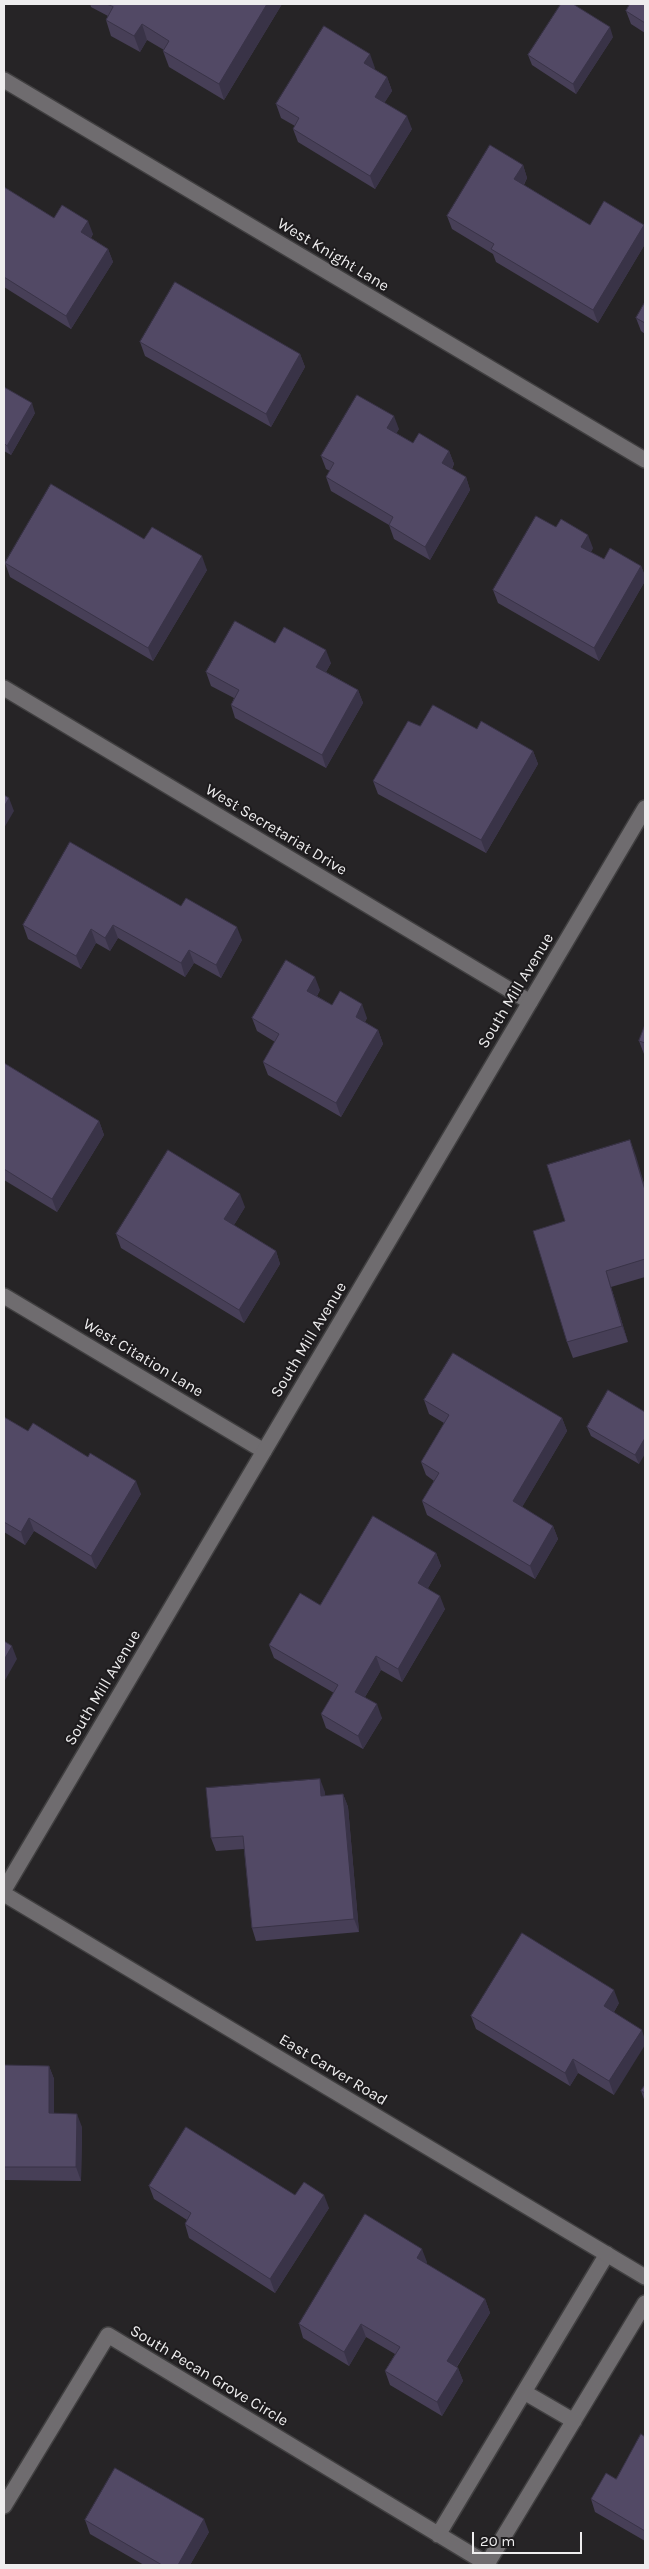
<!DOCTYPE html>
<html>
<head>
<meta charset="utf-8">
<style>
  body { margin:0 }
  #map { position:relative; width:649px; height:2569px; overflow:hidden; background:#262426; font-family:Karla,sans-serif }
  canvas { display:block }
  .frame { position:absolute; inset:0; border:5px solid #eeedee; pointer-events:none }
  .scale { position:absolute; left:472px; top:2532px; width:110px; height:22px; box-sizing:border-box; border:2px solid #eeedee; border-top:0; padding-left:6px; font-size:15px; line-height:18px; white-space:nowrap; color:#eeedee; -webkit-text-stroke:4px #1d1b1d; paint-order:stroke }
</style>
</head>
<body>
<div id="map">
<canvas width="649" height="2569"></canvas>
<div class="frame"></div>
<div class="scale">20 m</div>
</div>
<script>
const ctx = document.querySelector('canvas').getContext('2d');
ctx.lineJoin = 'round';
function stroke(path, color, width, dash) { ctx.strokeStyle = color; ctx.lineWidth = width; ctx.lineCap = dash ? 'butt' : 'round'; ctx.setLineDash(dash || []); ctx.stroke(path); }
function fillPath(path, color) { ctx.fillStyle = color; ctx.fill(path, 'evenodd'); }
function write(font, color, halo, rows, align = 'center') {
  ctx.font = font + ' Karla,sans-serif'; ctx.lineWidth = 4; ctx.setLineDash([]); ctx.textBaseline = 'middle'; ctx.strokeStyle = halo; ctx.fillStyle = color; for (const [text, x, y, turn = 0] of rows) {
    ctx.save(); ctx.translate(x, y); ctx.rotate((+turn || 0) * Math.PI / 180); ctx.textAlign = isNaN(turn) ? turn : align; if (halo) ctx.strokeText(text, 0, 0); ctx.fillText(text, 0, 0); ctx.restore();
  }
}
const street = new Path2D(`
  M4 80 645 460
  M4 688 530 1002
  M4 1296 264 1451
  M524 2392 574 2421
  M4 2506 108 2335 489 2565
  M438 2535 607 2254
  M487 2564 645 2303`);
const secondary = new Path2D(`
  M4 1890 645 808
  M4 1894 645 2277`);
stroke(street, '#403f40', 18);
stroke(secondary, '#403f40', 18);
stroke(street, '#6f6c6f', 15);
stroke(secondary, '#6f6c6f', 15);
fillPath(new Path2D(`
  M90 4H282L224 100 169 67 163 51 164 50 147 40 140 52 111 36 106 20 108 16 91 7Z
  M629 4H645V33L631 24 626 11 630 4Z
  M613 37 576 94 532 65 528 55Z
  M375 68 374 69 387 77 392 91 384 103 412 129 375 189 298 142 293 129 295 126 281 118 276 104Z
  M523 165 527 178 524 185 590 225H644L645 230V244L598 323 496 262 493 254 452 229 447 216Z
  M4 187 54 218 93 234 91 238 108 249 113 262 71 329 4 287Z
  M636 318 645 323V334L641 331Z
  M140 342 300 354 305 367 271 427 145 356Z
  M4 387 35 413 11 455 4 451Z
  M399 429 396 433 413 443 449 451 454 464 452 469 466 477 470 490 430 560 394 539 389 525 331 491 326 477 330 471 326 469 321 456Z
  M144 539 207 570 153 661 10 577 5 563Z
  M593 548 591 552 604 559 641 566 645 576V581L599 661 498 603 493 590Z
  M275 643 331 663 326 672 358 690 363 703 326 768 235 718 231 705 234 698 211 686 206 672Z
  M420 726 533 751 538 764 486 853 378 794 373 781Z
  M181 906 242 940 221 978 194 963 185 977 118 938 110 951 96 943 81 969 28 939 23 925Z
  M320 990 317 996 332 1005 367 1018 365 1022 378 1030 383 1044 341 1117 268 1075 263 1062 275 1042 257 1031 252 1018Z
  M645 1025V1055L644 1054 639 1041Z
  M4 1063 99 1121 104 1135 57 1212 4 1180Z
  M630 1140 645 1187V1277L611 1287 628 1342 573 1358 567 1342 565 1221Z
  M245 1207 234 1225 276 1251 280 1264 244 1323 121 1248 116 1234Z
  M424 1400 562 1418 567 1431 522 1507 553 1526 558 1539 535 1579 427 1515 422 1501 434 1481 426 1475 421 1462 444 1423 429 1414Z
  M645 1412 639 1464 591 1436 587 1427Z
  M4 1417 28 1431 141 1494 96 1569 34 1531 25 1545 4 1532Z
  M436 1553 441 1566 428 1588 445 1609 402 1682 381 1670 365 1697 382 1718 363 1749 326 1728 321 1714 334 1693 274 1658 269 1645 320 1605Z
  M325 1792V1796L343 1794 348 1807 359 1932 256 1941 252 1928 244 1849 216 1851 211 1838Z
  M619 2003 614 2012V2095L578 2073 570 2086 476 2029 471 2016Z
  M4 2065 49 2066 54 2079V2113L82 2127 81 2181 4 2180Z
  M645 2085V2102L641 2091Z
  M149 2186 295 2195 329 2208 275 2293 189 2238 185 2224 187 2220 154 2199Z
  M427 2262 426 2264 485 2299 490 2313 457 2367 458 2368 463 2381 442 2416 390 2385 385 2371 395 2354 366 2337 349 2366 303 2338 299 2324Z
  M645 2437V2541L595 2512 591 2499 616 2479Z
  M85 2520 209 2532 190 2565H144L90 2534Z`), '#473f57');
fillPath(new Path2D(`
  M267 4H282L224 100 219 84Z
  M142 24 147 40 140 52 134 36Z
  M610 27 613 37 576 94 573 84Z
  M370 54 375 68 369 77 364 63Z
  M387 77 392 91 380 110 375 97Z
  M407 116 412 129 375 189 370 176Z
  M523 165 527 178 519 193 514 179Z
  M88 221 93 234 86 245 81 232Z
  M644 225 645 230V244L598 323 593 310Z
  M108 249 113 262 71 329 66 316Z
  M300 354 305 367 271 427 266 414Z
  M32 403 35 413 11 455 7 446Z
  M394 416 399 429 392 441 387 428Z
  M449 451 454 464 447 476 442 463Z
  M466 477 470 490 430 560 425 547Z
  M588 535 593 548 586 560 581 547Z
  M202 556 207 570 153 661 148 648Z
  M641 566 645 576V581L599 661 594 648Z
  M326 650 331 663 321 680 316 667Z
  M358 690 363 703 326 768 322 755Z
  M533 751 538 764 486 853 481 840Z
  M9 798 14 811 4 828V807Z
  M113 925 118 938 110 951 105 938Z
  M237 927 242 940 221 978 216 965Z
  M91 929 96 943 81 969 76 956Z
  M189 950 194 963 185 977 181 963Z
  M315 977 320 990 312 1004 307 991Z
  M362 1004 367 1018 360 1030 356 1017Z
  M378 1030 383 1044 341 1117 336 1103Z
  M99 1121 104 1135 57 1212 52 1199Z
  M630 1140 636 1156 645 1187V1190Z
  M240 1194 245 1207 229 1233 224 1219Z
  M276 1251 280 1264 244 1323 239 1310Z
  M606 1271 611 1287 628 1342 622 1326Z
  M562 1418 567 1431 518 1514 513 1501Z
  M645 1438V1454L639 1464 635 1455Z
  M136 1481 141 1494 96 1569 91 1556Z
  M29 1518 34 1531 25 1545 21 1532Z
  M553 1526 558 1539 535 1579 530 1566Z
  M436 1553 441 1566 423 1596 418 1583Z
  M440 1596 445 1609 402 1682 398 1669Z
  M12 1646 17 1659 4 1682V1660Z
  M376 1656 381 1670 360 1705 355 1692Z
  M377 1704 382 1718 363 1749 358 1736Z
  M320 1779 325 1792 326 1809 321 1796Z
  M343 1794 348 1807 359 1932 354 1919Z
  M614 1990 619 2003 609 2020 604 2006Z
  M642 2030 645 2040V2045L614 2095 609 2081Z
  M573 2059 578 2073 570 2086 565 2073Z
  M49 2066 54 2079V2127L49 2113Z
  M77 2114 82 2127 81 2181 76 2167Z
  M324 2195 329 2208 275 2293 270 2279Z
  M422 2249 427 2262 422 2272 417 2258Z
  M485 2299 490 2313 452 2374 447 2361Z
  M361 2324 366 2337 349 2366 344 2352Z
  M458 2368 463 2381 442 2416 437 2402Z
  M204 2519 209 2532 190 2565H178Z`), '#393347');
const building = new Path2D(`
  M107 4H267L219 84 163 51 169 41 142 24 134 36 106 20 113 7Z
  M561 4H573L610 27 573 84 528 55Z
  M630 4H645V23L626 11Z
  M324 26 370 54 364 63 387 77 375 97 407 116 370 176 293 129 299 118 276 104Z
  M490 145 523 165 514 179 590 225 604 201 644 225 593 310 491 249 494 244 447 216Z
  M4 187 54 218 62 205 88 221 81 232 108 249 66 316 4 277Z
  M175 282 300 354 266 414 140 342Z
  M645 302V323L636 318Z
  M4 387 32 403 7 446 4 443Z
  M357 395 394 416 387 428 413 443 419 433 449 451 442 463 466 477 425 547 389 525 393 517 326 477 334 463 321 456Z
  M51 484 144 539 152 527 202 556 148 648 5 563Z
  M536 516 556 527 561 519 588 535 581 547 604 559 610 548 641 566 594 648 493 590Z
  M235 621 275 643 284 627 326 650 316 667 358 690 322 755 231 705 239 690 206 672Z
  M433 705 477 729 481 721 533 751 481 840 373 781 408 721 420 726Z
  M4 795 9 798 4 807Z
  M70 842 181 906 186 898 237 927 216 965 189 950 181 963 113 925 105 938 91 929 76 956 23 925Z
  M286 960 315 977 307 991 332 1005 340 991 362 1004 356 1017 378 1030 336 1103 263 1062 279 1034 252 1018Z
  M645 1025V1043L639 1041Z
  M4 1063 99 1121 52 1199 4 1169Z
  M630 1140 645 1190V1259L606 1271 622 1326 567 1342 533 1231 565 1221 547 1165Z
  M168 1150 240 1194 224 1219 276 1251 239 1310 116 1234Z
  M453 1353 562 1418 513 1501 553 1526 530 1566 422 1501 439 1473 421 1462 449 1415 424 1400Z
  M608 1390 645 1412V1438L635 1455 587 1427Z
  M4 1417 28 1431 33 1423 88 1457 90 1453 136 1481 91 1556 29 1518 21 1532 4 1522Z
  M373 1516 436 1553 418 1583 440 1596 398 1669 376 1656 355 1692 377 1704 358 1736 321 1714 338 1685 269 1645 300 1593 320 1605Z
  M4 1641 12 1646 4 1660Z
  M320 1779 321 1796 343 1794 354 1919 252 1928 243 1836 211 1838 206 1788Z
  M522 1933 614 1990 604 2006 642 2030 609 2081 573 2059 565 2073 471 2016Z
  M4 2065 49 2066V2113L77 2114 76 2167H4Z
  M645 2085V2093L641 2091Z
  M186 2127 295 2195 304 2182 324 2195 270 2279 185 2224 191 2213 149 2186Z
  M365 2214 422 2249 417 2258 485 2299 447 2361 458 2368 437 2402 385 2371 400 2347 361 2324 344 2352 299 2324Z
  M641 2434 645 2437V2531L591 2499 606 2473 616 2479Z
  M115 2468 204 2519 178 2565H162L85 2520Z`);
fillPath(building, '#524965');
stroke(building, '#393347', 1);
write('16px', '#eeedee', '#1d1b1d', [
  ["West Knight Lane",333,255,31],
  ["West Secretariat Drive",276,830,31],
  ["South Mill Avenue",516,991,-59],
  ["South Mill Avenue",309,1340,-59],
  ["West Citation Lane",143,1358,31],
  ["South Mill Avenue",103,1688,-59],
  ["East Carver Road",333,2070,31],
  ["South Pecan Grove Circle",209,2376,31]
]);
</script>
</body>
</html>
